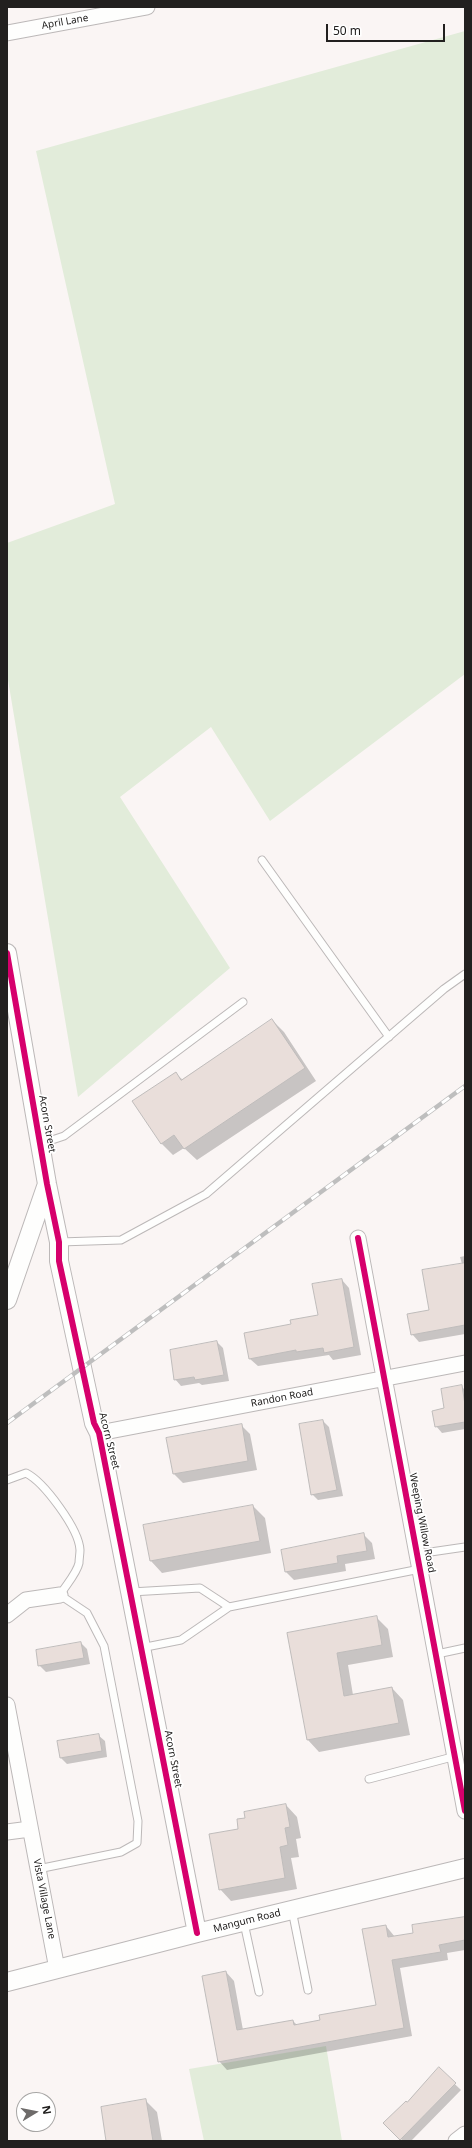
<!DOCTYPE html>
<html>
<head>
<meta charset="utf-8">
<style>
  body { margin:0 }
  #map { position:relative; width:472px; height:2148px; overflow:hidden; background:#faf5f4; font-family:"Noto Sans",sans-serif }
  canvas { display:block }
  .frame { position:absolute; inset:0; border:8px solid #22201f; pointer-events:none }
  .north { position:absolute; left:16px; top:2092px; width:40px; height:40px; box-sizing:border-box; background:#fff; border:1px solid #a7a6a5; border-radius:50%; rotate:80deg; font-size:11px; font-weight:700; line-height:16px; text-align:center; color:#22201f }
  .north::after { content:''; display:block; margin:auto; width:14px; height:18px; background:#6e6b6a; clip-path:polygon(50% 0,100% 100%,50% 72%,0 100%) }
  .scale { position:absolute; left:326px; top:24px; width:119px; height:18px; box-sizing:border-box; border:2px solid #22201f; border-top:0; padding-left:5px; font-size:12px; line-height:14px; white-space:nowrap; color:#22201f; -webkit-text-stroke:3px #fff; paint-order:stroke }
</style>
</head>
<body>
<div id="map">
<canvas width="472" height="2148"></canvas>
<div class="frame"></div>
<div class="north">N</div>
<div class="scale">50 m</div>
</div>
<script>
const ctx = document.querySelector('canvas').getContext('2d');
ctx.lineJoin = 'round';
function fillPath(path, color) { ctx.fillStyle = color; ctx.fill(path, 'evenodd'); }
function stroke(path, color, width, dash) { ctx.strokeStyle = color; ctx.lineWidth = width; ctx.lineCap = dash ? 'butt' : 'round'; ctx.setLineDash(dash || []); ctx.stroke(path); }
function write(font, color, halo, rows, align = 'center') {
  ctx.font = font + ' "Noto Sans",sans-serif'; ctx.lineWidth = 3.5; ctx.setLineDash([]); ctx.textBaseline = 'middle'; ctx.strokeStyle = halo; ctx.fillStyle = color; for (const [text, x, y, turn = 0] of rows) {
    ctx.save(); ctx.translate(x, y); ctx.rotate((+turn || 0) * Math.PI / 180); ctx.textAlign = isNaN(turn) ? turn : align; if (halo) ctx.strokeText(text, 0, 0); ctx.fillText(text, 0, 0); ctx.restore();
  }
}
fillPath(new Path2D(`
  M465 31V674L270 821 211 727 120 797 230 968 78 1097 7 674V543L115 504 36 151Z
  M326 2046 342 2141H204L189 2069Z`), '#e2ecda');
fillPath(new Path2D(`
  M272 1020 284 1032 316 1081 197 1160 184 1148 173 1155 161 1143 175 1073 183 1080Z
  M465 1256V1334L419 1342 412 1334 430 1311 462 1264 460 1257Z
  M342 1280 349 1288 361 1355 333 1360 329 1355 258 1366 250 1359 292 1325 319 1316Z
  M217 1342 223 1348 229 1381 202 1385 199 1383 181 1386 175 1379Z
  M461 1386 465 1390V1429L442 1433 436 1426Z
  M323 1421 329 1427 343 1496 318 1500 312 1494Z
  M241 1425 250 1434 257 1470 183 1483 174 1474Z
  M253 1506 265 1518 271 1553 162 1573 151 1561Z
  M363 1534 372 1543 375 1559 345 1564 346 1571 294 1580 286 1572 282 1551Z
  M376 1617 388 1629 393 1657 348 1665 353 1695 392 1688 403 1700 410 1735 319 1752 308 1740 288 1633Z
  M81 1643 87 1649 90 1664 46 1672 39 1665Z
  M98 1735 105 1741 107 1757 67 1764 61 1758Z
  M286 1805 297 1817 301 1838 296 1839 299 1857 291 1858 297 1889 231 1901 220 1889 246 1818Z
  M465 1918V1950L447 1953 448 1960 400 1968 412 2036 227 2070 219 2061 226 1972 234 1981 243 2030 293 2021 297 2025 322 2021 377 2006 386 1926 395 1937 414 1934Z
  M439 2069 461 2090 411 2141H403L385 2123 407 2104Z
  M145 2100 157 2112 162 2141H107Z`), '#0003');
const building = new Path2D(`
  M272 1019 305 1068 184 1149 174 1135 161 1144 132 1101 176 1072 181 1080Z
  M465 1263V1325L411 1335 407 1314 429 1310 422 1270Z
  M342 1279 354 1347 324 1353 323 1348 296 1352V1350L249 1359 244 1333 291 1324 290 1320 318 1315 312 1284Z
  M217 1341 224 1375 195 1380 194 1377 174 1380 170 1350Z
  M462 1385 465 1405V1422L435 1427 432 1411 444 1408 441 1389Z
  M323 1420 337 1490 311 1495 299 1424Z
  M242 1424 248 1461 173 1474 166 1438Z
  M253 1505 260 1541 150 1561 143 1525Z
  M364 1533 367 1551 337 1556 338 1563 285 1572 281 1550Z
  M377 1616 382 1645 337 1653 344 1696 392 1687 399 1723 307 1740 287 1633Z
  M81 1642 84 1658 38 1666 36 1650Z
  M99 1734 102 1751 60 1758 57 1741Z
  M286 1804 290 1827 285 1828 288 1845 280 1847 285 1878 219 1890 209 1834 238 1829 237 1819 245 1818 244 1812Z
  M465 1917V1940L439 1945 441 1952 392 1960 404 2028 218 2062 202 1976 226 1971 237 2030 293 2020 294 2025 320 2020 319 2015 376 2005 362 1929 386 1925 388 1937 413 1933 412 1925Z
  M439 2067 456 2083 400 2140 383 2123 406 2101 407 2102Z
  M146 2099 153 2141H106L101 2107Z`);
fillPath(building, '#e9deda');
stroke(building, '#bfbcbb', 1);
const service = new Path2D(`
  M262 860 389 1037
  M40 1144 64 1136 243 1002
  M60 1242 121 1240 206 1194 444 989 465 974
  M7 1480 26 1473C44 1482 79 1529 80 1550 80 1554 79 1559 79 1563 77 1573 66 1585 60 1595L87 1613 104 1646 138 1821 137 1843 121 1852 38 1869
  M417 1554 465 1547
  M131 1592 200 1588 229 1607
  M141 1648 181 1640 229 1607 420 1569
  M437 1654 465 1648
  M369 1779 456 1756
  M292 1910 308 1990
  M244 1923 259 1992`);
const minor = new Path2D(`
  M7 33 147 7
  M358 1238 465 1811
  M99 1433 465 1363
  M7 1615 26 1600 60 1595
  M7 1705 57 1969
  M7 1832 30 1829
  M456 2141 465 2134`);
const tertiary = new Path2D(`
  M7 953 47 1184 59 1242V1261L94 1423 99 1433 197 1933
  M7 1300 47 1184
  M7 1982 197 1933 465 1868`);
stroke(service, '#bcb8b8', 9);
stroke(minor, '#bcb8b8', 17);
stroke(tertiary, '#bcb8b8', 20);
stroke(service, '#fefefd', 7);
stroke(minor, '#fefefd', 15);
stroke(tertiary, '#fefefd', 18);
const rail = new Path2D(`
  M7 1423 465 1086`);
stroke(rail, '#bebebe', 4.5);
stroke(rail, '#fff', 3, [9]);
stroke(new Path2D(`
  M7 953 47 1184 59 1242V1261L94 1423 99 1433 197 1933
  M358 1238 465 1811`), '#d6006c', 6);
write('10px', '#22201f', '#fff', [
  ["April Lane",65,22,-10],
  ["Acorn Street",47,1124,80],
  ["Randon Road",282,1398,-11],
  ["Acorn Street",109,1441,76],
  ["Weeping Willow Road",422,1523,79],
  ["Acorn Street",173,1759,79],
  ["Vista Village Lane",44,1899,79],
  ["Mangum Road",247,1921,-14]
]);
</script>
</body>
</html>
